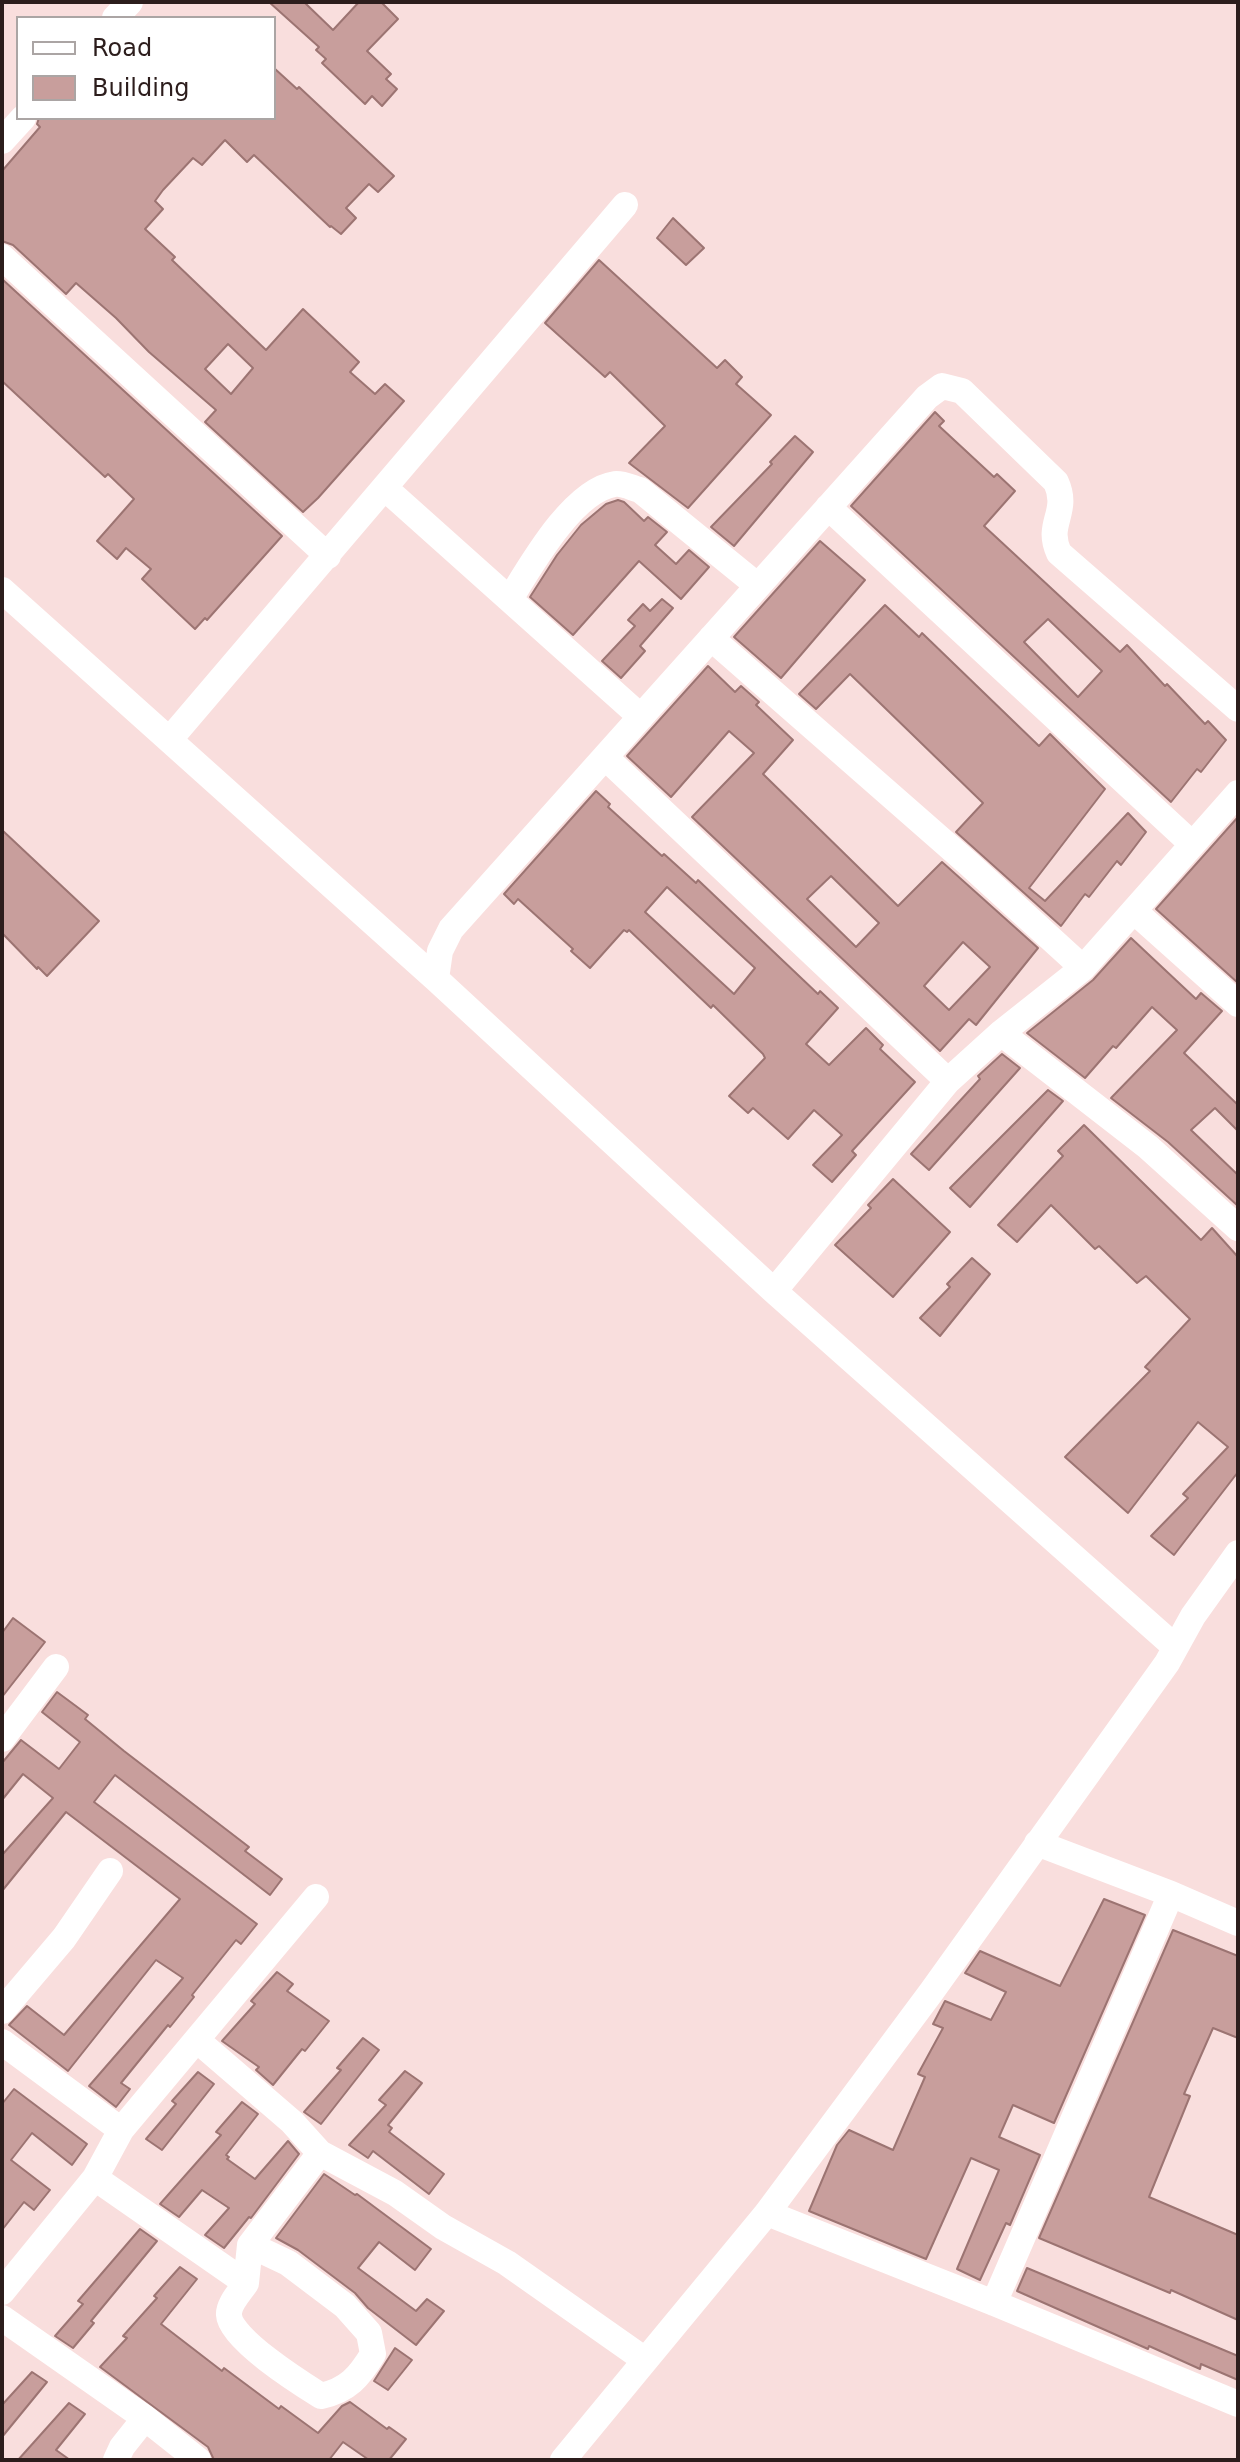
<!DOCTYPE html>
<html>
<head>
<meta charset="utf-8">
<style>
  body { margin:0 }
  #map { position:relative; width:1240px; height:2462px; overflow:hidden; background:#f9dedd; font-family:"DejaVu Sans",sans-serif }
  canvas { display:block }
  .frame { position:absolute; inset:0; border:4px solid #2c1d1c; pointer-events:none }
  .legend { position:absolute; left:16px; top:16px; width:260px; height:104px; box-sizing:border-box; background:#fff; border:2px solid #aba5a4; margin:0; padding:10px 14px; list-style:none; font-size:24px; color:#2c1d1c }
  .legend li { display:flex; align-items:center; gap:16px; height:40px }
  .legend b { width:40px; border:2px solid #aba5a4 }
</style>
</head>
<body>
<div id="map">
<canvas width="1240" height="2462"></canvas>
<div class="frame"></div>
<ul class="legend">
<li><b style="height:10px;background:#fff"></b>Road</li>
<li><b style="height:22px;background:#c89e9c"></b>Building</li>
</ul>
</div>
<script>
const ctx = document.querySelector('canvas').getContext('2d');
ctx.lineJoin = 'round';
function fillPath(path, color) { ctx.fillStyle = color; ctx.fill(path, 'evenodd'); }
function stroke(path, color, width, dash) { ctx.strokeStyle = color; ctx.lineWidth = width; ctx.lineCap = dash ? 'butt' : 'round'; ctx.setLineDash(dash || []); ctx.stroke(path); }
const building = new Path2D(`
  M269 2H304L333 30 359 2H381L398 19 367 51 391 74 386 79 397 89 382 106 372 96 365 104 322 63 326 59 316 50 319 47Z
  M274 68 297 89 299 87 394 176 378 192 369 184 346 208 356 218 341 234 331 226 330 227 254 155 247 162 225 140 202 165 193 158 163 190 155 201 163 209 145 229 175 257 172 260 266 350 303 309 359 362 350 372 375 394 385 384 404 401 318 498 303 512 205 422 216 410 149 352 116 318 76 283 66 294 13 245 2 241V171L40 127 37 124 39 118H274ZM228 344 253 368 231 394 205 369Z
  M673 218 704 248 686 265 657 238Z
  M599 260 717 368 725 360 742 377 736 384 771 415 688 508 629 463 665 426 610 372 605 377 545 323Z
  M2 279 282 536 207 620 205 618 195 629 142 579 151 569 126 548 117 559 97 541 134 499 108 474 105 477 2 381Z
  M935 412 944 421 939 426 994 477 997 474 1015 491 984 526 1120 652 1127 645 1165 686 1167 684 1205 724 1208 721 1226 740 1201 772 1197 769 1171 802 851 506ZM1048 619 1102 671 1078 697 1024 642Z
  M795 436 813 452 734 546 711 527 772 464 770 462Z
  M618 500 624 502 644 521 648 517 667 532 655 545 676 564 689 550 709 567 681 599 639 561 573 635 530 597 557 555 581 525 606 504Z
  M820 541 865 580 781 678 734 637Z
  M662 599 673 608 640 646 645 651 621 678 602 661 635 626 628 620 643 604 650 611Z
  M885 605 919 637 922 633 1039 746 1050 734 1105 789 1029 888 1045 901 1128 813 1146 832 1121 865 1117 861 1089 897 1085 894 1061 926 956 832 983 803 850 674 816 709 799 694Z
  M708 666 735 692 741 686 759 702 756 705 793 740 763 774 898 906 942 862 1038 948 976 1025 969 1019 940 1051 692 817 754 753 729 731 671 797 627 756ZM831 876 879 923 856 947 807 899ZM963 942 990 967 949 1010 924 986Z
  M596 791 610 804 608 807 662 856 664 854 696 883 698 880 818 994 820 991 838 1008 806 1044 829 1065 866 1028 883 1045 880 1049 915 1082 852 1151 856 1155 832 1182 813 1165 842 1135 814 1110 788 1139 753 1108 748 1113 729 1096 765 1058 763 1054 713 1005 711 1008 629 930 627 932 624 930 590 968 571 951 573 949 518 899 514 904 504 894ZM667 887 755 968 734 994 645 912Z
  M1238 817V983L1156 909Z
  M2 830 99 921 47 976 38 967 37 969 2 933Z
  M1131 938 1196 999 1201 993 1222 1011 1184 1053 1238 1105V1131L1215 1108 1191 1130 1238 1175V1206L1168 1142 1111 1098 1177 1030 1152 1007 1116 1048 1113 1046 1085 1078 1027 1033 1093 980Z
  M1002 1054 1020 1068 929 1170 911 1154 980 1079 978 1076Z
  M1048 1090 1063 1101 970 1207 950 1188Z
  M1084 1125 1201 1240 1212 1228 1238 1257V1472L1174 1555 1151 1536 1188 1498 1183 1494 1228 1447 1198 1422 1128 1513 1065 1457 1150 1371 1145 1367 1190 1319 1146 1276 1137 1283 1099 1246 1095 1249 1051 1205 1017 1242 998 1225 1063 1156 1058 1151Z
  M893 1179 950 1232 893 1297 835 1245 871 1208 868 1205Z
  M972 1258 990 1274 940 1336 920 1318 950 1287 947 1284Z
  M13 1618 45 1642 2 1697V1633Z
  M57 1692 88 1715 85 1719 124 1751 249 1847 245 1851 282 1879 270 1895 115 1775 94 1802 257 1924 241 1944 236 1940 192 1995 194 1997 170 2027 168 2025 121 2083 130 2089 116 2107 89 2086 183 1978 156 1960 68 2071 9 2025 27 2006 64 2035 180 1899 66 1812 2 1891V1855L53 1798 23 1774 2 1800V1763L21 1740 59 1769 80 1742 42 1712Z
  M1104 1899 1145 1915 1054 2123 1013 2105 999 2137 1040 2155 1010 2225 1006 2223 980 2280 957 2269 999 2170 971 2158 926 2259 809 2211 837 2145 849 2130 893 2150 925 2077 918 2074 943 2028 933 2024 945 2001 991 2020 1006 1992 965 1973 980 1951 1060 1986Z
  M1173 1930 1238 1956V2038L1213 2028 1184 2094 1190 2096 1149 2197 1238 2235V2320L1171 2290 1170 2293 1039 2238Z
  M277 1972 293 1984 287 1991 329 2021 305 2051 302 2049 273 2085 256 2070 259 2067 222 2041 255 2004 251 2001Z
  M363 2038 379 2050 321 2124 304 2112 341 2070 337 2068Z
  M405 2071 422 2083 388 2125 392 2128 389 2132 444 2174 429 2194 373 2151 368 2158 349 2145 386 2105 379 2100Z
  M198 2072 214 2084 162 2150 146 2139 176 2104 172 2101Z
  M14 2089 87 2144 72 2165 32 2133 11 2160 50 2190 34 2210 24 2202 2 2230V2104Z
  M242 2102 258 2114 226 2155 229 2157 227 2159 255 2179 288 2141 299 2154 251 2218 249 2217 224 2248 205 2235 229 2208 202 2190 179 2217 160 2204 221 2135 216 2132Z
  M324 2174 355 2195 357 2194 431 2249 415 2270 379 2242 358 2268 416 2311 427 2299 444 2311 416 2345 368 2308 355 2293 298 2250 276 2238Z
  M140 2229 157 2241 91 2321 94 2323 73 2348 55 2336 83 2304 78 2301Z
  M180 2267 197 2279 161 2324 222 2371 224 2368 279 2409 281 2406 318 2433 342 2406 350 2402 387 2429 389 2427 406 2439 389 2460H369L343 2442 329 2460H214L208 2447 100 2367 127 2338 123 2336 157 2298 154 2296Z
  M1027 2268 1238 2356V2380L1201 2364 1200 2369 1149 2346 1148 2349 1017 2291Z
  M395 2348 412 2360 388 2390 374 2381Z
  M32 2372 47 2382 2 2437V2405Z
  M69 2403 85 2414 56 2450 70 2460H18Z`);
fillPath(building, '#c89e9c');
stroke(building, '#9c7472', 2);
stroke(new Path2D(`
  M115 18 130 2
  M2 141 23 118
  M2 257 328 556
  M386 489 641 717
  M828 507 1192 844
  M2 590 436 979 774 1291 1174 1646
  M510 599C531 565 573 490 615 484 623 483 632 488 640 490L758 586
  M711 638 969 864 1083 968
  M170 739 625 205
  M605 757 948 1081
  M1134 911 1238 1004
  M436 979 440 951 451 929 927 397 942 386 962 391 1056 482C1070 513 1045 523 1059 553L1238 709
  M1001 1033 1148 1147 1238 1228
  M774 1291 948 1081 1001 1033 1083 968 1238 793
  M2 1739 56 1667
  M1037 1843 1171 1894 1238 1923
  M2 2011 64 1938 110 1871
  M198 2041 292 2122 320 2153 395 2193 443 2227 507 2263 645 2360
  M2 2042 121 2130
  M95 2178 246 2283C241 2291 228 2304 229 2315 230 2339 302 2384 321 2396 348 2390 359 2377 373 2354L369 2333 345 2306 288 2263 250 2245 246 2283
  M767 2213 994 2303 1238 2404
  M250 2245 320 2153
  M2 2292 95 2178 121 2130 316 1897
  M994 2303 1171 1894
  M2 2318 145 2418 198 2460
  M116 2460 122 2447 145 2418
  M563 2460 767 2213 932 1991 1167 1663 1193 1616 1238 1553`), '#fff', 26);
</script>
</body>
</html>
